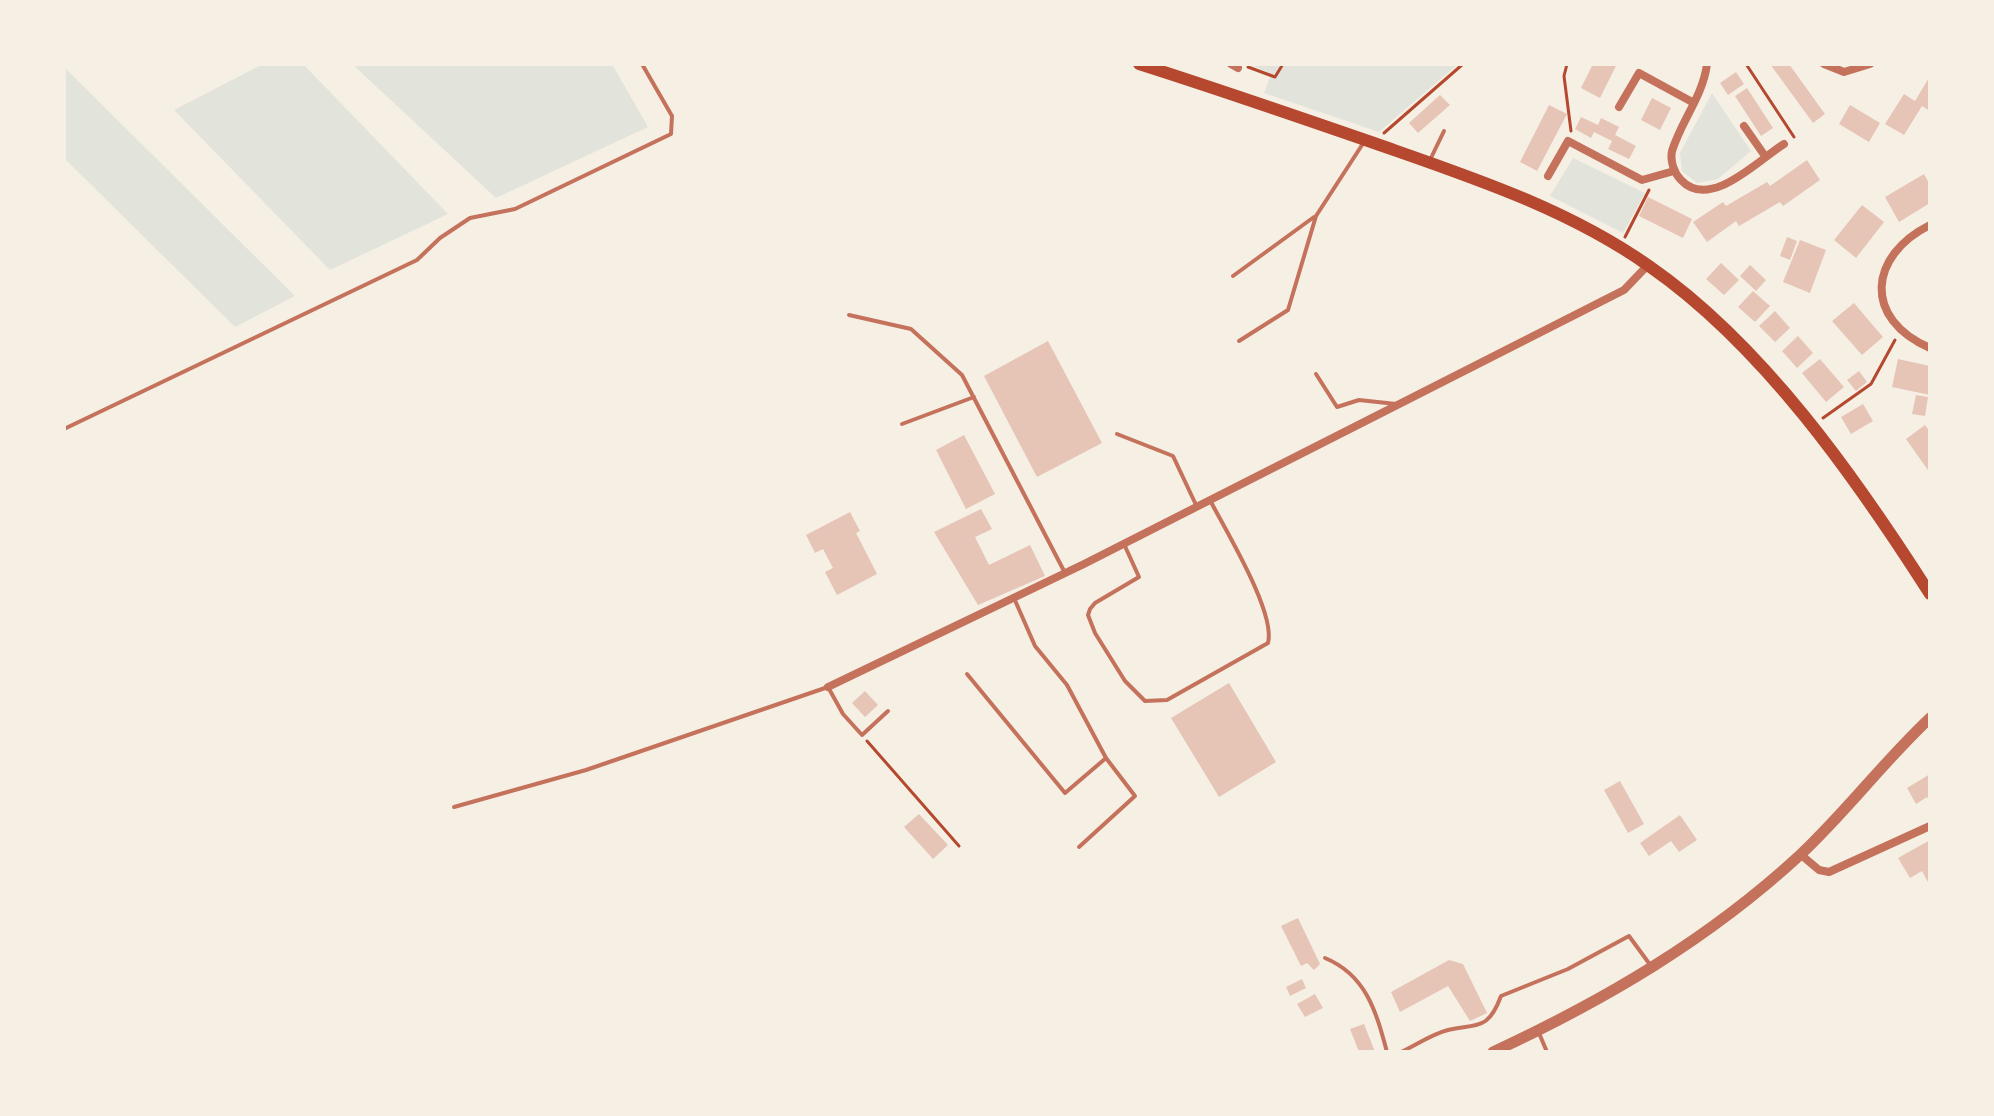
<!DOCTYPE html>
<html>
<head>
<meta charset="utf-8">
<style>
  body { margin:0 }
  #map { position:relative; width:1994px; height:1116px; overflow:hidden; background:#f6efe4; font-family:Quicksand,sans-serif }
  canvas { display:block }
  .frame { position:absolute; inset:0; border:66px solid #f6efe4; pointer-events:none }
</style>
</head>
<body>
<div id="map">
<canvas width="1994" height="1116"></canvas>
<div class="frame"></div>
</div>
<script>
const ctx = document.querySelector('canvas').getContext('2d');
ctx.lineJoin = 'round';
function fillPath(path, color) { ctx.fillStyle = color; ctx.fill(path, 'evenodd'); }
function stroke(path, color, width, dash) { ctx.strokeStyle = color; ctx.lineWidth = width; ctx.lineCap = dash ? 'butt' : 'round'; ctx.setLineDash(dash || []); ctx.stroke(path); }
fillPath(new Path2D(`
  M263 64H303L448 214 330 270 174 110Z
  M352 64H612L648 127 496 198Z
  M1249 64H1458L1379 132 1264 93 1271 74Z
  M64 67 295 296 235 327 64 158Z
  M1712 93 1751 151 1718 179 1697 183 1682 171 1680 153Z
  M1573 158 1645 193 1623 233 1550 196Z`), '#e2e4dc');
fillPath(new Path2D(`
  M1593 64H1617L1600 98 1581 88Z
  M1770 64H1789L1825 114 1813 123Z
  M1736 72 1744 84 1728 95 1720 83Z
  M1930 76V111L1922 106 1904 135 1885 124 1904 94 1915 101Z
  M1747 88 1773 128 1761 136 1735 96Z
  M1440 95 1450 105 1418 133 1409 123Z
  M1652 98 1671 108 1660 130 1641 120Z
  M1549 105 1567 114 1537 171 1520 162Z
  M1850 105 1880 123 1869 142 1839 124Z
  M1581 117 1598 125 1601 118 1619 127 1615 135 1636 146 1629 159 1608 149 1612 141 1594 132 1591 138 1575 129Z
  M1807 160 1820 180 1783 206 1780 202 1739 226 1736 221 1707 242 1693 222 1723 202 1726 206 1767 182 1770 186Z
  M1924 174 1930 185V203L1899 222 1885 197Z
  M1648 197 1692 219 1683 238 1639 216Z
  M1862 205 1884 222 1856 258 1834 240Z
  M1787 237 1797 241 1790 260 1780 256Z
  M1800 240 1826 250 1810 293 1783 282Z
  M1721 263 1739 280 1724 295 1706 279Z
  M1750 265 1766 280 1756 291 1740 276Z
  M1753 291 1770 306 1755 322 1738 307Z
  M1854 303 1883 337 1862 355 1832 321Z
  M1775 311 1790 328 1775 342 1759 326Z
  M1798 336 1813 353 1797 368 1782 351Z
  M1048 341 1102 443 1037 477 984 376Z
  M1820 359 1844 387 1826 402 1802 373Z
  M1898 359 1930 366V395L1892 387Z
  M1859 371 1867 382 1856 391 1847 380Z
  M1916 395 1928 397 1925 416 1912 414Z
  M1863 404 1873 421 1851 434 1841 417Z
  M1925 425 1930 432V473L1906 439Z
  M964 435 995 494 966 509 936 450Z
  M981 509 992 529 975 537 989 565 1030 545 1045 576 978 605 934 532Z
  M850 512 860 531 856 533 877 574 837 595 825 572 833 568 823 549 815 553 806 535Z
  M1229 683 1276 762 1219 797 1171 718Z
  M865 691 878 705 865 717 852 703Z
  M1930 774V802L1927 797 1916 804 1907 788Z
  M1620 781 1644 824 1628 833 1604 790Z
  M919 814 948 845 933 859 904 827Z
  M1680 815 1697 840 1679 852 1671 841 1649 856 1640 843Z
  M1930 840V886L1922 871 1910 878 1898 858Z
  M1298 918 1320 964 1314 970 1307 963 1301 966 1281 926Z
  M1449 960 1463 964 1487 1013 1470 1021 1448 986 1400 1012 1391 992Z
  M1302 979 1306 988 1290 996 1286 987Z
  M1315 994 1323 1008 1305 1017 1297 1004Z
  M1364 1024 1375 1052H1359L1350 1029Z`), '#e6c5b7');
stroke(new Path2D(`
  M1567 64 1564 76 1571 131
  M1746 64 1794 137
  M1248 67 1275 77 1283 64
  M1384 133 1463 64
  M1625 237 1649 190
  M1823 418 1871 384 1895 340
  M867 741 959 846`), '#b5482f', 3);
stroke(new Path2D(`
  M1430 160 1444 131
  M1233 276 1314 217
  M849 315 911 329 962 375 1064 571
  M1239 341 1288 310 1316 216 1364 142
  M1316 374 1337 407 1359 400 1396 404
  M902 424 974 397
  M64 429 417 260 440 238 470 218 515 209 671 134 672 116 642 64
  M1117 434 1173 456 1197 507
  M1124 544 1139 577 1095 603 1090 609 1088 615 1095 633 1125 681 1145 701 1167 700 1268 643C1276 613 1226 531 1211 502
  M967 674 1065 793 1106 758 1067 685 1035 646 1014 598
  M454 807 586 770 828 687 843 714 862 735 888 711
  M1079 847 1135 796 1106 758
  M1325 958C1366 975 1376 1011 1387 1052
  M1539 1033 1547 1052
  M1401 1052C1416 1045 1432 1034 1448 1030 1478 1023 1488 1031 1501 996L1568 969 1629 936 1651 966`), '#c5725c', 4);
stroke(new Path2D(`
  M1231 64 1238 68
  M1707 64C1703 96 1681 121 1672 151 1670 161 1674 173 1681 180 1710 211 1758 160 1784 144
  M1824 64 1844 72 1870 64
  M1619 107 1639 73 1694 103
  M1744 126 1765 156
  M1548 176 1568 141 1642 180 1674 171
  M1930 225C1868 256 1863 319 1930 348
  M828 687 1084 564 1624 290 1648 265
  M1800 854 1819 870 1829 872 1930 826`), '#c5725c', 8);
stroke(new Path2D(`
  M1493 1052C1605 1000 1709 939 1800 855 1846 812 1884 761 1930 718`), '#c5725c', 11);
stroke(new Path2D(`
  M1139 64C1218 89 1296 116 1374 143 1468 176 1567 208 1649 266 1763 345 1856 478 1930 594`), '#b5482f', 12);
</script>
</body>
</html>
